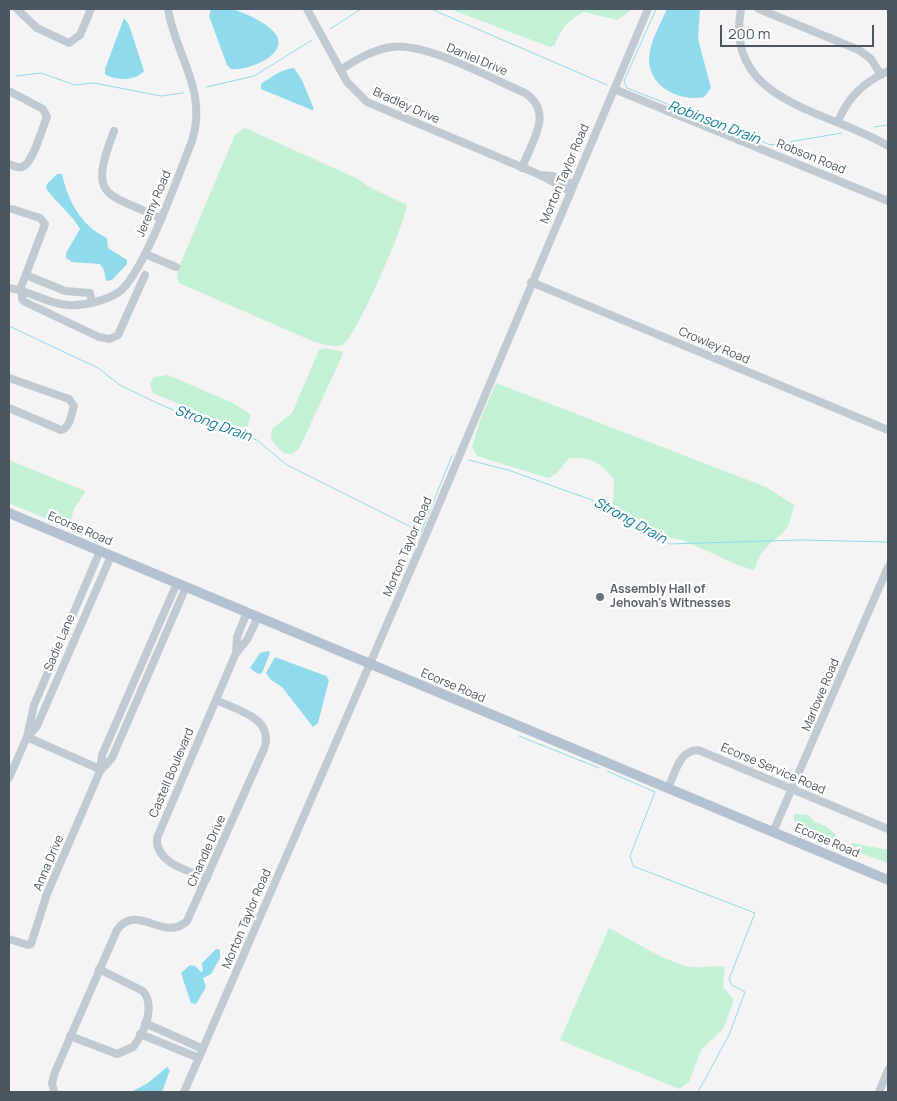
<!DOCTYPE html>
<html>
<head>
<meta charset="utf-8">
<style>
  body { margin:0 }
  #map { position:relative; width:897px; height:1101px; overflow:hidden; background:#f5f3f3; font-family:Manrope,sans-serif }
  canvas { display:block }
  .frame { position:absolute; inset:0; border:10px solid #4a5661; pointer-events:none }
  .scale { position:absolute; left:720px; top:25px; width:154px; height:22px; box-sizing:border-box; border:2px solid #4a5661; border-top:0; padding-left:6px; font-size:15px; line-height:18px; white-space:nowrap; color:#4a5661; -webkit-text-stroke:4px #fff; paint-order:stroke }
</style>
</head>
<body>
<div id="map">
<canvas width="897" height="1101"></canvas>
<div class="frame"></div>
<div class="scale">200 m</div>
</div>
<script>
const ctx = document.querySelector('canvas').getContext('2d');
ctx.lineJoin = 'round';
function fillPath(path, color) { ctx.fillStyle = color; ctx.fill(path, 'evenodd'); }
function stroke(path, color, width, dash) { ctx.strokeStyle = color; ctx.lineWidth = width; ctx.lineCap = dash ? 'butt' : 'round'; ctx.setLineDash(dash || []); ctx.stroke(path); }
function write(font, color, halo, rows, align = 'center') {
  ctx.font = font + ' Manrope,sans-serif'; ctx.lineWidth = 4.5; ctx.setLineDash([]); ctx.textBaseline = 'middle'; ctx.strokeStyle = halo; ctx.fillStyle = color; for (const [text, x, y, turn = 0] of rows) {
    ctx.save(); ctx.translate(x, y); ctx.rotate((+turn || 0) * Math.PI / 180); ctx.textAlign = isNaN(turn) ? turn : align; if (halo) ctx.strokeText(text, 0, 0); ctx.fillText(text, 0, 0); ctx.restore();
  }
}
fillPath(new Path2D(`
  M450 9H633L617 20 584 12C568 20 561 28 555 45L550 47Z
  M245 128 356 178 371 188 407 205C405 223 355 341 342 345 333 348 320 343 312 341L179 283 177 277 179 267 235 135Z
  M325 348 343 352 342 356 299 449 291 454 284 453 278 448 271 439 272 429 292 413 319 350Z
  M168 375 233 403 251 415 247 427 232 426 153 393 150 384 154 377Z
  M496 383 766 487 794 505C787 538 784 528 765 549 760 554 757 563 754 570L738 565 683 540 665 537 613 504 614 479C600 462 592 457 569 458L557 473 548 478 477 456 472 447 480 420Z
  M9 460 85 491C82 500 75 504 73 512 71 519 72 522 69 528L9 503Z
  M794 814 809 815 813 821 827 827 840 839 838 845C826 849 789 830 794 814Z
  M852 843 888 850V863L854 851 850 849Z
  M609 928C630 939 672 966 694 967 704 968 714 965 725 967L723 987 734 1000 723 1029 701 1050 689 1082 679 1089 560 1040Z`), '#c3f1d5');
fillPath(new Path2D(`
  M211 9C217 9 224 8 230 9 243 11 275 26 278 39 283 58 245 71 231 69L227 65 209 16Z
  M667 9H700L698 39 711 88 704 97C680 102 650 88 649 60 649 43 660 25 667 9Z
  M124 18 129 25 144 71C136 81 115 81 105 74V69Z
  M294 68 302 80 314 109 312 110 261 89V84C271 77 282 69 294 68Z
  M57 174H62C68 201 81 226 107 238L108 248 127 260V264L112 280 106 281 104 270 100 264 72 262 66 258V253L80 229C71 213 56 203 46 188L47 184Z
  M268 651 270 653 262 673 258 674 250 668 260 653Z
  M275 657 326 676 329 680 318 723 313 727 282 687 270 679 266 673Z
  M216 949 220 950V958L211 974 203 978 206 987 196 1004 191 1003 181 973 190 965 195 966 201 972 203 971 202 963Z
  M167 1067 170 1070 162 1092H131L148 1083Z`), '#90daee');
stroke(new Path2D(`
  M431 9 607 85
  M656 9 624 81 627 88 771 145 842 133
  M330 29 361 9
  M16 76 41 73 75 85 94 83 161 96 183 93
  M206 87 254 76 312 40
  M874 127 888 125
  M9 326 98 368 120 385 157 403 208 425 257 440 287 465 421 532 452 456
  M469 460 508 470 592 500 670 544 800 540 887 542
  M519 736 599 768
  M607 771 655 792 630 856 633 866 755 913 729 979 732 985 745 992 729 1035 698 1092`), '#90daee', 1);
stroke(new Path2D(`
  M17 9 37 28 69 43 80 35 91 9
  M307 9 347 82 367 102 538 174 570 191
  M741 9C723 103 829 110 888 146
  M759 9 859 50 871 59 881 75
  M340 70C356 60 374 49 392 47 426 42 492 79 525 93 555 113 531 142 522 168
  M614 89 888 201
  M9 91 43 109 47 117C42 128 34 160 24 166 19 169 14 166 9 164
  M838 121C849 96 863 83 888 71
  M114 131C88 199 105 192 160 218
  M540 175 553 176 573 184
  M12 209 40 218 45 224 20 290
  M145 254 176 267
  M26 275 65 291 90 293 92 302
  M531 282 888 430
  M9 288C29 290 47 304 68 305 83 306 106 301 119 292 144 274 179 173 192 141 208 90 176 57 168 9
  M22 290V299L25 302 99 337 110 339 118 335 145 275
  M9 378 69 399 74 406C71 414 71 427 61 430L9 408
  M236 653 237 637 247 612
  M27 737 37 726 111 556
  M27 737 95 767 100 771
  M100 771 112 758 186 587
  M9 778 27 737 34 705 100 551
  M668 788C675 774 679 750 698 750L888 829
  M773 832 888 567
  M207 878C189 871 155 863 157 838L236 653 247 640 258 617
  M9 939 28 945 31 944 47 894 100 771 102 755 177 583
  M145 1023 203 1049
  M140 1034 199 1058
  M70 1036 117 1054 133 1047C144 1033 156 1007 143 991L99 969
  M54 1092 52 1083 55 1072 117 930C137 902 164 943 187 921L264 749C275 718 237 710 216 700
  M184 1092 434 516 648 9
  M879 1092 888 1070`), '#c1cad2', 8);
stroke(new Path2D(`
  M9 513 888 880`), '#b3c2d1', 10);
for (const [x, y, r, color] of [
  [600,597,5,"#6b7280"]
]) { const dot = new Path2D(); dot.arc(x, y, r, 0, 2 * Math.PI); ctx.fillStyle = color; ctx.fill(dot); stroke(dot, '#fff', 2); }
write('12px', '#4a5661', '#fff', [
  ["Daniel Drive",477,60,23],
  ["Bradley Drive",406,106,24],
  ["Robson Road",811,157,22],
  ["Morton Taylor Road",565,174,-67],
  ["Jeremy Road",154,204,-67],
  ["Crowley Road",714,346,23],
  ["Ecorse Road",80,529,23],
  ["Morton Taylor Road",408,547,-67],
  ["Sadie Lane",60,643,-67],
  ["Ecorse Road",453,686,23],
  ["Marlowe Road",821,695,-67],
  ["Ecorse Service Road",773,769,23],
  ["Castell Boulevard",172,773,-67],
  ["Ecorse Road",827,841,23],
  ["Chandle Drive",207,851,-66],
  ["Anna Drive",49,863,-67],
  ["Morton Taylor Road",247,919,-67]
]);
write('bold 12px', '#5b616d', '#fff', [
  ["Assembly Hall of",610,590],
  ["Jehovah's Witnesses",610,604]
], 'left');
write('italic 14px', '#0c7c9b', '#fff', [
  ["Robinson Drain",714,123,21],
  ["Strong Drain",213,424,20],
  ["Strong Drain",630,521,29]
]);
</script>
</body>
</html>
